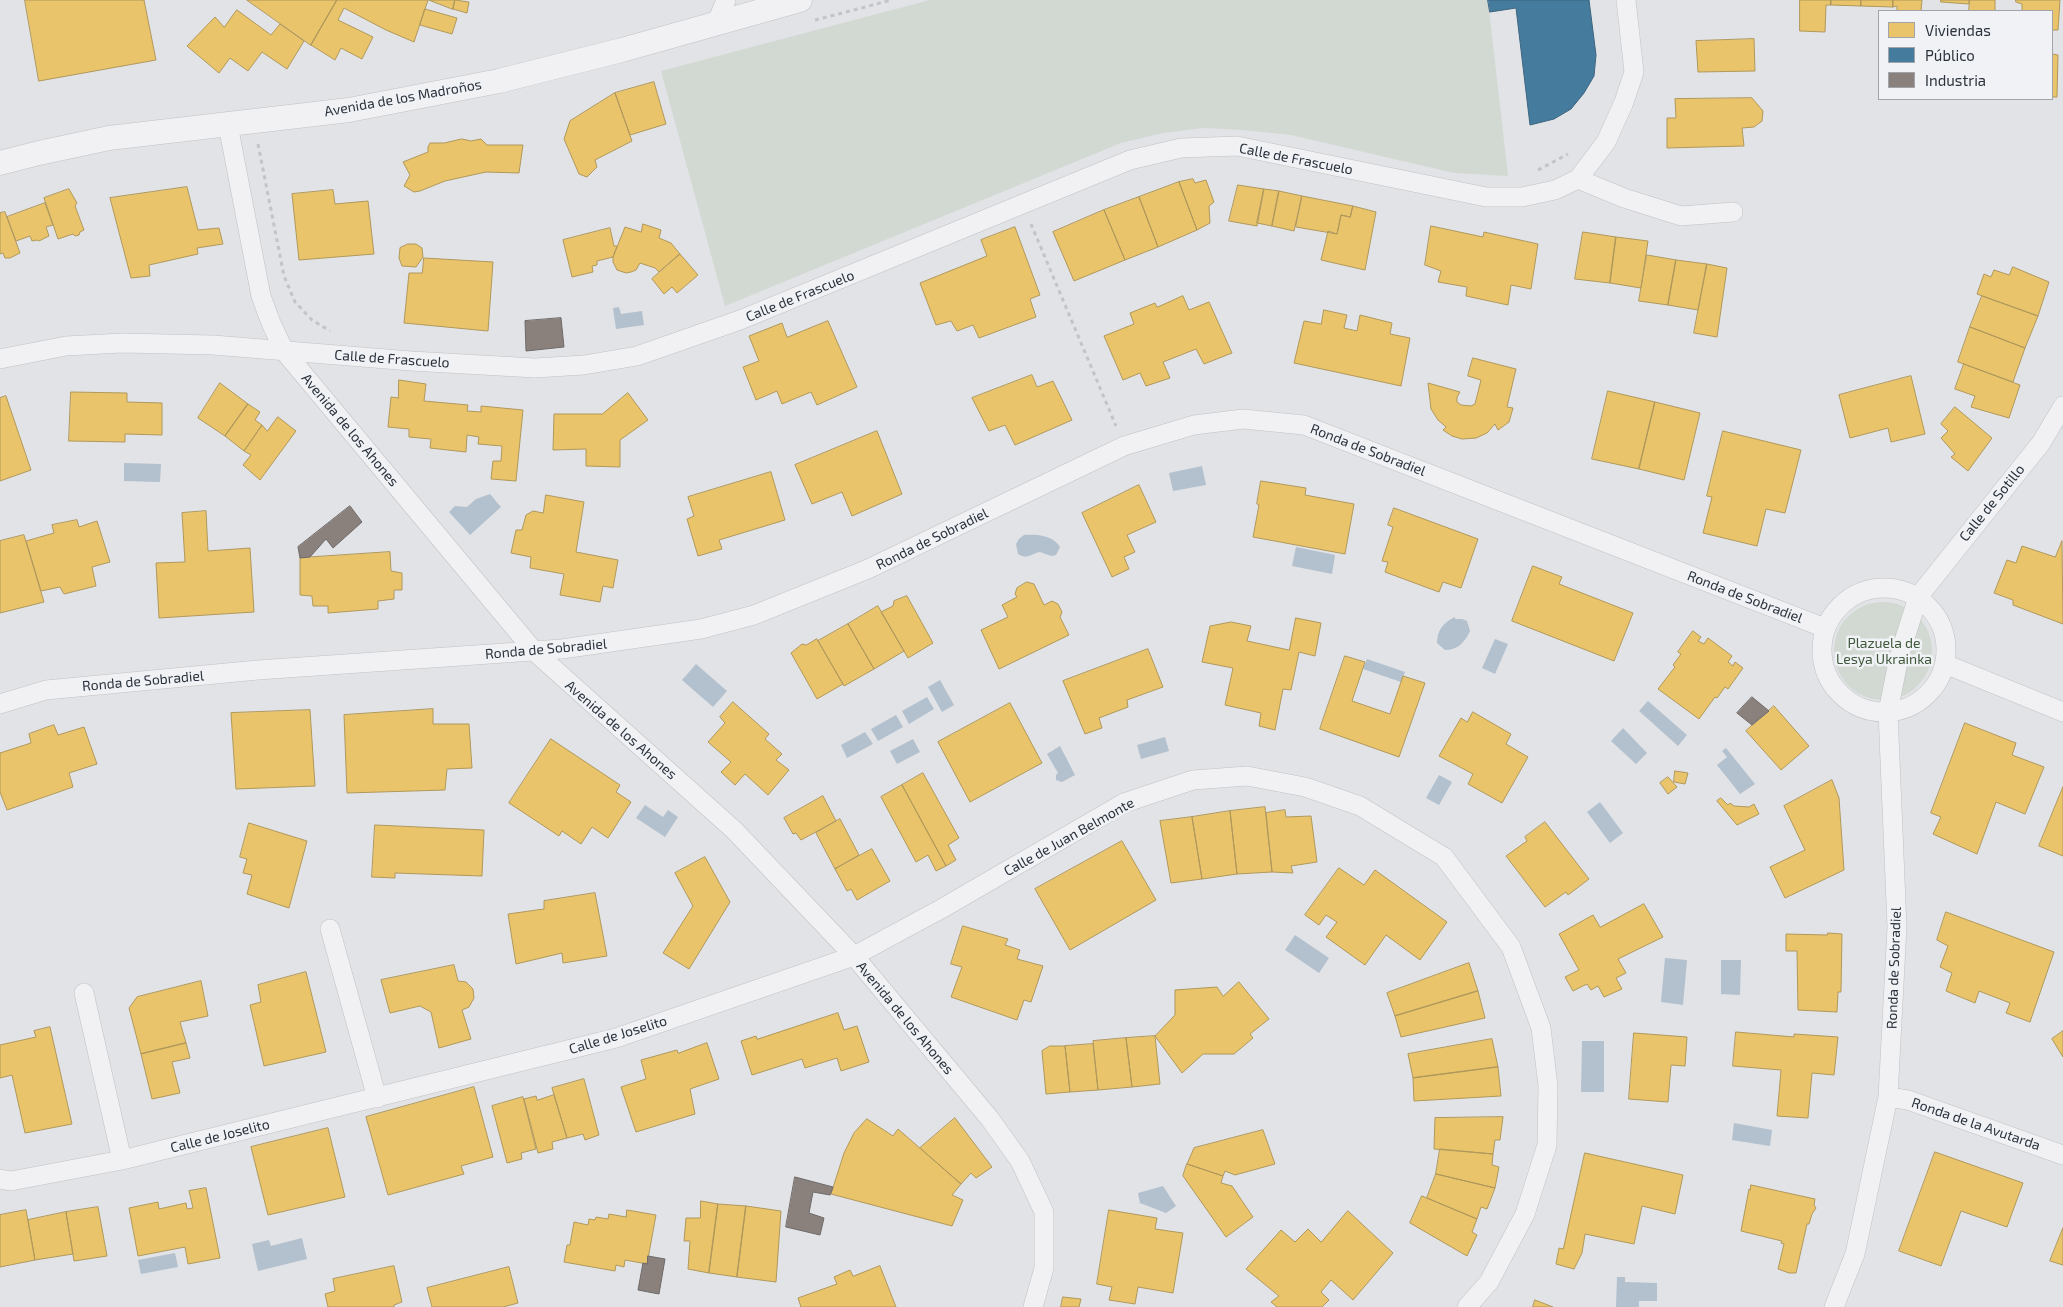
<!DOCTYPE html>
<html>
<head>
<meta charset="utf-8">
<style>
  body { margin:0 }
  #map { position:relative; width:2063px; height:1307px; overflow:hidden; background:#e1e3e6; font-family:"Exo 2",sans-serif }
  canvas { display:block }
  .legend { position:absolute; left:1878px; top:10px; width:175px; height:90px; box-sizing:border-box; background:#f0f2f5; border:1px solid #a1a5ab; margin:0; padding:6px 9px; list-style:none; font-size:15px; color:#2b323d }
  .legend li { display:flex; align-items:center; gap:10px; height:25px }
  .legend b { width:25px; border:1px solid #a1a5ab }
</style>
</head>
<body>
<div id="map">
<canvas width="2063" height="1307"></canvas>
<ul class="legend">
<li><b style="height:14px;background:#e9c46a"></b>Viviendas</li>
<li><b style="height:14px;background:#457b9d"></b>Público</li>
<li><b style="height:14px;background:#8a817c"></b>Industria</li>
</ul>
</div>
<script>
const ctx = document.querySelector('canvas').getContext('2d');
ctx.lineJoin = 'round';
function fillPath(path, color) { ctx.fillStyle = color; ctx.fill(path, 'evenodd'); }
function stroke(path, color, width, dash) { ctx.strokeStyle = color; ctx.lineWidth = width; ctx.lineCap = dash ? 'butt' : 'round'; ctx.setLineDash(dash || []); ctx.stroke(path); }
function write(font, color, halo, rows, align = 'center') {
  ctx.font = font + ' "Exo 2",sans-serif'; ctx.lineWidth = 5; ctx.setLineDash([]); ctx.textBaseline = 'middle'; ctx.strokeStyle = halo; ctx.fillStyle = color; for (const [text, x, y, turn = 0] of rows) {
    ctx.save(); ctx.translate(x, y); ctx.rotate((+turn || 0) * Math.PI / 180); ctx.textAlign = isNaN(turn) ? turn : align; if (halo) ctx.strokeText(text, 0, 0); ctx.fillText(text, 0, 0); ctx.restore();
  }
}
fillPath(new Path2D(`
  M930 0H1488L1508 176 1454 173 1291 135 1243 130 1203 128 1163 133 1121 143 725 306 661 71Z
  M1834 651a49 49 0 1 1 98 0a49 49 0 1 1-98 0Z`), '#d2d9d2');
fillPath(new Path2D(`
  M619 307 621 314 642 311 644 325 616 329 613 308Z
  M124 463 161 464 160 482 124 481Z
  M1202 466 1206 485 1173 491 1169 473Z
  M490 494 501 507 470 535 449 512 455 506 467 507 476 499Z
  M1024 535C1036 534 1053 535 1060 547L1056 555 1051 556 1040 552C1030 554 1028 560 1018 554L1016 544 1019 539Z
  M1296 547 1335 555 1332 574 1292 566Z
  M1455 617V619H1462L1467 621 1470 631C1465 642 1458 650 1445 650L1437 643C1437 630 1443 623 1455 617Z
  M1495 639 1508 644 1495 674 1482 668Z
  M1367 659 1405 672 1401 682 1363 669Z
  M696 664 727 691 713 707 682 680Z
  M940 680 954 705 942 712 928 687Z
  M927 697 934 709 909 724 902 711Z
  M1648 701 1687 735 1678 746 1639 711Z
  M896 715 903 727 878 741 871 729Z
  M1623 728 1647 753 1636 764 1611 741Z
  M865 732 873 744 847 758 841 745Z
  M1165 737 1169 751 1141 759 1137 745Z
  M913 739 920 752 897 764 890 751Z
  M1060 746 1075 775 1062 782 1056 780V775L1058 773 1047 754Z
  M1726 748 1755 784 1740 794 1717 765 1727 757 1722 751Z
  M1439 775 1452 782 1439 805 1426 798Z
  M1600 802 1623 833 1610 843 1587 812Z
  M645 805 663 817 668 810 678 817 665 837 636 818Z
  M1295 935 1329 958 1319 973 1285 950Z
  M1665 958 1687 960 1683 1005 1661 1002Z
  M1721 960H1741L1740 995 1721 994Z
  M1582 1041H1604V1092H1581Z
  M1734 1123 1772 1130 1770 1146 1732 1140Z
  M1163 1186 1176 1206 1166 1213 1140 1203 1138 1193Z
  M302 1238 307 1259 258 1271 252 1244 269 1240 271 1246Z
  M175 1253 178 1267 141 1274 138 1260Z
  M1617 1277H1625V1282L1657 1283V1301H1639V1307H1616Z`), '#b3c0ce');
const homes = new Path2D(`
  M25 0H144L156 60 39 81Z
  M247 0H337L311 45Z
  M337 0H428L414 42 386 30 344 8 338 20 373 37 362 59 341 48 335 60 311 45Z
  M429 0H455L453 9Z
  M455 0 469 2 467 13 453 9Z
  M1800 0H1831V5H1826L1825 32 1800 31Z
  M1831 0H1861V6L1831 5Z
  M1861 0H1893V7L1861 6Z
  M1893 0H1922L1921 11H1897V6L1893 7Z
  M1941 0H1969V4L1941 2Z
  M1970 0H1995V11H1969Z
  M2016 0H2060L2058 30H2052V11H2022V4L2016 2Z
  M425 9 457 18 452 34 420 25Z
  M237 10 271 35 280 24 304 41 287 69 262 52 248 71 230 58 219 73 187 46 215 17 224 27Z
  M1754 39 1755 71 1698 72 1696 41Z
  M2052 54 2058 55 2057 97H2052Z
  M654 82 666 124 630 135 615 93Z
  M615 93 632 141 595 160 597 167 587 177 579 174 564 139 570 121Z
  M1752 98 1763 111 1762 121 1754 127 1742 128 1744 146 1667 148V118H1676L1675 99Z
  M462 139 471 141 481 139 487 145H523L519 173 486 172 445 181 420 191 414 192 404 186 410 175 403 162 428 152V147L430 143H444Z
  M1193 179 1195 183 1206 180 1214 202 1209 206 1210 223 1197 230 1179 182Z
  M1179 182 1197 230 1158 247 1139 197Z
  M1238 185 1264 189 1257 226 1229 221Z
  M187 187 198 230 219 228 223 244 197 248 198 254 149 265 150 276 131 278 110 198Z
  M69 189 77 203 75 206 84 230 80 232 79 235 75 236 73 234 58 239 44 198Z
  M1264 189 1279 191 1272 226 1257 223Z
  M333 190 335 204 368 201 374 254 299 260 292 194Z
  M1279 191 1302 196 1294 231 1272 226Z
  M1302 196 1353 206 1350 217 1341 215 1337 234 1296 227Z
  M1139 197 1158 247 1125 260 1104 210Z
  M45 203 53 225 46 227 49 236 39 241 37 240 32 241 30 236 16 241 7 217Z
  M1353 206 1376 212 1365 270 1321 260 1328 231 1337 234 1341 215 1350 217Z
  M1104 210 1125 260 1074 281 1053 232Z
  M5 212 20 253 10 258H5L3 253 0 254V213Z
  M643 224 661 230 659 238 671 243 680 254 659 272 655 268 640 263 636 270 631 272 626 273 617 270 613 262V257L625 227 641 232Z
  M1431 226 1483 237 1484 232 1538 244 1531 289 1511 285 1508 305 1466 296 1467 287 1438 282 1441 271 1425 265Z
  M1015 227 1040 295 1030 299 1036 317 979 338 973 325 957 331 951 321 936 325 920 283 987 256 981 240Z
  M610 228 614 246H617L613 257 597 261V265L592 266 593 272 572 277 563 240Z
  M1583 232 1616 237 1610 283 1575 279Z
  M1616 237 1648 241 1641 288 1610 283Z
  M408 244H416L422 248 423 257 416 267 402 266 399 258 400 248Z
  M680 254 698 275 677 293 672 287 664 294 652 279Z
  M1647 255 1676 260 1668 305 1639 301Z
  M424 258 493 262 488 331 404 323 409 273H422Z
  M1676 260 1707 264 1698 310 1668 305Z
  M1707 264 1727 268 1717 337 1694 333Z
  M2013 267 2049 282 2038 316 1977 294 1984 274 1991 277 1994 270 2009 275Z
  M1183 296 1189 310 1209 302 1232 353 1204 364 1196 349 1163 362 1170 378 1146 386 1140 373 1123 380 1104 336 1134 324 1130 313 1155 303 1157 307Z
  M1982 296 2038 316 2025 348 1970 327Z
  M1324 310 1347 315 1344 328 1357 331 1360 315 1392 323 1390 334 1410 338 1401 386 1294 363 1304 321 1321 324Z
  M828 321 857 387 817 405 811 392 782 404 777 391 756 400 743 367 759 361 749 336 782 323 787 337Z
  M1970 327 2025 348 2013 382 1958 362Z
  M1473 358 1516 369 1507 407 1513 408 1509 422 1498 430 1495 424 1487 433 1476 438 1462 439 1452 436 1443 430 1446 427 1438 420 1431 409 1428 383 1460 392 1457 397V402L1461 405 1471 406 1475 404 1481 380 1468 376Z
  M1964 364 2020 385 2009 418 1971 407 1975 396 1955 389Z
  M1032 375 1037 387 1053 381 1072 420 1015 445 1005 425 989 431 972 398Z
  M1911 376 1925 434 1891 442 1888 428 1850 438 1839 395Z
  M399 380 426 384 424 401 468 405 467 411 481 412V406L523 410 516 481 491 479 493 461H501L502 446 478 444 479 437 467 435 466 452 430 448 431 439 409 437V429L388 427 391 397 398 398Z
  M220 383 248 404 225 436 198 418Z
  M1608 391 1655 402 1639 469 1592 459Z
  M71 392 127 393V402L162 403V435L125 434V442L69 441Z
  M628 393 648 420 620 440V467L586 466V449L553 450 554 414H602Z
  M6 396 31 470 0 481V398Z
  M1655 402 1700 413 1684 480 1639 469Z
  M248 404 260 412 255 420 262 425 244 451 225 436Z
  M1955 407 1992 438 1968 471 1951 457 1955 454 1941 438 1948 431 1941 424Z
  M278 417 296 431 260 480 243 465 251 455 244 451 262 425 267 431Z
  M877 431 902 494 852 516 842 492 812 504 795 465Z
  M1723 431 1801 450 1785 513 1766 509 1757 546 1703 533 1712 497 1707 496Z
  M771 472 785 520 719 540 722 549 698 556 687 519 694 516 688 497Z
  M1261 481 1306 488 1305 495 1354 504 1345 554 1253 537 1259 505 1257 504Z
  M1139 485 1156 522 1127 535 1135 552 1124 557 1129 569 1112 577 1082 513Z
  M546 495 584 502 576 552 618 560 613 588 603 586 600 602 560 595 564 574 530 568 531 557 511 553 516 530H522L526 515 533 511 543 513Z
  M1394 508 1478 539 1461 588 1443 582 1439 592 1385 572 1388 562 1382 561 1393 527 1388 525Z
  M206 511 208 551 250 548 254 612 159 618 156 563 185 562 182 513Z
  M77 520 79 527 97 521 110 562 92 567 96 586 64 594 60 587 41 591 26 541 54 533 52 525Z
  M24 535 44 602 0 613V541Z
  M2062 541 2063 624 2013 605V600L1994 593 2007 560 2016 563 2022 546 2055 557Z
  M390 552 391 571 402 573V590H394V599L378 601V609L328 613V606H313L312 596 300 595V558Z
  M1533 566 1562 577 1559 584 1633 613 1614 661 1512 621Z
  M1027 582 1034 584 1044 605 1052 601 1058 604 1062 612 1060 617 1069 635 999 669 981 630 1008 617 1002 605 1017 597 1015 594 1017 588Z
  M907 596 933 643 908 658 881 612 893 606 894 601Z
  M878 606 904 651 874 669 848 624Z
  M1296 618 1321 623 1315 656 1299 652 1291 690 1283 689 1275 730 1259 726 1261 713 1225 705 1233 668 1202 662 1210 626 1231 622 1251 626 1247 641 1289 650Z
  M848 624 874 669 844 686 818 641Z
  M1693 631 1701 637 1698 641 1704 644 1708 638 1732 656 1728 662 1733 666 1735 662 1743 668 1728 689 1725 687 1717 698 1715 697 1699 719 1658 689 1675 667 1673 665 1681 654 1678 652Z
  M817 639 843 684 817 699 791 653 802 644 806 645Z
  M1148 649 1163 687 1127 700 1128 707 1099 718 1102 728 1085 734 1063 681Z
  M1345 656 1365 662 1352 701 1390 714 1403 676 1425 683 1399 757 1320 729Z
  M733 702 769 734 765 739 782 754 776 760 789 770 768 795 745 774 735 785 721 772 731 762 708 742 725 723 720 717Z
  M1010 703 1042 763 970 802 938 742Z
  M1774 706 1809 746 1781 770 1746 731Z
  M433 709V724H469L472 768 447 769 445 790 347 793 344 715Z
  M310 710 315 786 236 789 231 713Z
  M1473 712 1511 734 1506 744 1528 757 1502 803 1468 784 1473 774 1439 756 1461 718 1467 722Z
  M1965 723 2016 743 2012 755 2044 767 2025 814 1996 802 1977 854 1933 834 1941 817 1931 813Z
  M54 725 58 735 84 727 97 764 69 773 73 787 7 810 0 792V753L31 743 29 734Z
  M551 739 620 785 616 792 631 802 608 838 592 827 581 844 562 831 559 836 509 803Z
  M1675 771 1688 773 1685 784 1674 782Z
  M923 773 959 838 948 845 956 860 946 866 902 785Z
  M1668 777 1677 787 1668 794 1660 783Z
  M1832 780 1839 798 1844 870 1785 898 1770 867 1805 850 1784 806Z
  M902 785 946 866 936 871 928 855 916 862 881 797Z
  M2063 787V856L2039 846Z
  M823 796 836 821 801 840 796 833 793 834 784 818Z
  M1721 798 1728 805 1730 803 1734 806 1749 807 1754 804 1759 814 1737 825 1717 801Z
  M1265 807 1272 872 1237 874 1230 811Z
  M1285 810 1286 817 1311 816 1317 862 1291 866 1293 873 1272 872 1266 813Z
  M1230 811 1237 874 1202 879 1192 817Z
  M1192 817 1202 879 1171 883 1160 821Z
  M840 819 859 855 835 869 816 833Z
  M1545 822 1589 879 1568 895 1566 892 1545 907 1506 856 1527 841 1525 837Z
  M249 823 307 841 289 908 247 894 252 875 243 873 247 859 240 857Z
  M375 825 484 830 482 876 395 873V878L372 877Z
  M1122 841 1156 900 1070 950 1035 889Z
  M872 849 890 881 857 900 851 889 847 891 835 869Z
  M705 857 730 902 689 969 663 953 693 906 675 873Z
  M1339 868 1364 885 1375 870 1447 922 1420 960 1386 935 1365 965 1326 937 1337 922 1326 915 1319 925 1305 915Z
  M595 893 607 956 563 963 562 953 516 964 508 914 544 909V901Z
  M1644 904 1663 937 1618 959 1626 973 1616 978 1622 989 1604 997 1598 986 1591 990 1587 984 1573 991 1565 977 1579 970 1559 934 1593 915 1600 927Z
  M1946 912 2054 952 2030 1022 2006 1013 2010 1003 1979 991 1975 1003 1946 991 1952 973 1940 967 1948 946 1937 940Z
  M963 926 1008 939 1005 945 1020 950 1017 959 1043 966 1031 1002 1024 1000 1017 1020 951 997 962 967 951 964Z
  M1828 933 1842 934 1841 992H1838L1837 1012 1798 1010 1797 951H1786V934L1827 935Z
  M1469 963 1478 991 1395 1016 1387 993Z
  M454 965 458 981 466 982 473 989 474 998 469 1007 462 1010 471 1039 439 1048 431 1012 420 1006 390 1013 381 980Z
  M306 972 326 1052 264 1066 250 1005 261 1002 258 985Z
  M201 981 208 1016 180 1022 186 1043 141 1054 129 1008 137 997Z
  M1239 982 1269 1019 1250 1034 1253 1038 1234 1054H1203L1182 1073 1155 1036 1175 1015V990L1217 987 1223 996Z
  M1478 991 1485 1018 1401 1037 1395 1016Z
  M838 1013 844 1030 857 1026 869 1062 841 1071 837 1058 805 1068 802 1059 752 1075 741 1041 756 1036 757 1039Z
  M50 1027 72 1124 25 1133 12 1075 0 1078V1045L36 1037 34 1031Z
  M2063 1031V1057L2052 1039Z
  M1736 1032 1794 1037V1034L1838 1037 1834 1075 1812 1073 1808 1118 1777 1116 1781 1070 1733 1066Z
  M1634 1033 1687 1037 1685 1066 1671 1065 1668 1102 1629 1099Z
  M1155 1036 1160 1084 1132 1087 1126 1038Z
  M1126 1038 1132 1087 1098 1090 1093 1041Z
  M1492 1039 1498 1067 1413 1078 1408 1054Z
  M186 1043 190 1058 172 1062 180 1093 152 1099 141 1054Z
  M707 1043 719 1079 690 1089 695 1114 636 1132 621 1087 646 1079 641 1060 677 1050 678 1053Z
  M1093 1044 1098 1090 1070 1092 1065 1046Z
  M1050 1046H1065L1070 1092 1046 1094 1042 1051Z
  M1498 1067 1501 1096 1414 1101 1413 1078Z
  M584 1079 599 1135 585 1140 583 1134 567 1138 552 1088Z
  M474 1087 493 1157 461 1166 464 1174 388 1195 366 1117Z
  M554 1095 567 1138 552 1142 553 1149 538 1153 524 1099 536 1096 537 1100Z
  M523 1097 536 1149 521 1153 522 1159 507 1163 492 1106Z
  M1503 1117 1500 1140H1495L1493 1154 1434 1149 1435 1118Z
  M955 1118 992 1167 976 1178 971 1173 961 1184 920 1148Z
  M867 1119 893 1136 898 1129 961 1184 952 1195 963 1200 952 1226 831 1194 844 1153 854 1133Z
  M328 1128 345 1197 268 1215 251 1147Z
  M1263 1130 1275 1164 1235 1175 1225 1171 1223 1176 1187 1164 1194 1148Z
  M1440 1149 1493 1154 1492 1165 1499 1167 1495 1188 1436 1174Z
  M1935 1152 2023 1183 2007 1227 1961 1211 1941 1266 1899 1251Z
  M1585 1153 1683 1175 1675 1214 1642 1206 1634 1244 1585 1234 1582 1253 1574 1269 1556 1264 1559 1248 1563 1249Z
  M1187 1164 1223 1176 1221 1183 1232 1186 1253 1217 1226 1237 1183 1176Z
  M1436 1174 1495 1188 1487 1209 1481 1207 1477 1219 1427 1198Z
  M1751 1185 1815 1199 1814 1205 1816 1208 1812 1214 1809 1224H1807L1796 1273H1789L1778 1269 1784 1244 1781 1243 1782 1241 1741 1231 1749 1189 1750 1190Z
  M206 1188 220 1258 188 1264 185 1247 138 1256 129 1208 158 1202 159 1209 186 1203 187 1209 193 1208 189 1191Z
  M1422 1196 1477 1219 1472 1232 1477 1235 1467 1256 1410 1223Z
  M701 1201 718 1204 709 1273 688 1269 690 1241H684L686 1218H700Z
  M718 1204 746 1206 737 1277 709 1273Z
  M746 1206 781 1211 776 1282 737 1277Z
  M98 1207 107 1256 74 1261 66 1212Z
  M26 1210 35 1260 0 1267V1215Z
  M627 1210 656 1215 647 1264 625 1260 624 1267 616 1265 615 1271 564 1262 567 1245H570L574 1222 588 1225 589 1219 595 1220 596 1217 608 1219 609 1214 626 1217Z
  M1109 1210 1157 1218 1155 1229 1183 1233 1173 1293 1138 1287 1135 1304 1109 1300 1112 1287 1097 1284Z
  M1348 1211 1393 1253 1353 1300 1331 1280 1321 1292 1329 1300 1322 1307H1277L1271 1302 1279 1296 1246 1269 1281 1230 1295 1242 1308 1229 1321 1242Z
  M66 1212 73 1254 35 1260 28 1220Z
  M2063 1228V1265L2050 1261Z
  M394 1266 402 1302 394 1305V1307H328L325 1294 335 1291 333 1279Z
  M880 1266 896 1307H801L798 1298 837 1284 834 1277 850 1270 853 1276Z
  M509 1267 518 1303 503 1307H432L427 1288Z
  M1063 1297 1081 1299 1079 1307H1061Z
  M1535 1300 1553 1307H1533Z`);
fillPath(homes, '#e9c46a');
stroke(homes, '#b0985c', 1);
const public = new Path2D(`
  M1488 0H1589L1596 55 1594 76 1584 93 1571 109 1554 119 1530 125 1516 8 1490 12Z`);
fillPath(public, '#457b9d');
stroke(public, '#3d6580', 1);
const industry = new Path2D(`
  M561 318 564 347 526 351 525 321Z
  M350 506 362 522 333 548 326 539 310 557 300 558 298 547Z
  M1752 697 1769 711 1752 725 1737 713Z
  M795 1177 833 1187 830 1195 813 1192 809 1213 824 1218 820 1235 786 1227Z
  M648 1256 665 1259 659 1294 638 1290 643 1263 647 1264Z`);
fillPath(industry, '#8a817c');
stroke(industry, '#6e6969', 1);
const minor = new Path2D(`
  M717 22 726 0
  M228 125 261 296 271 323 284 351 534 651 734 830 854 956 990 1119 1020 1161 1044 1212V1268L1033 1307
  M1578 179 1624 198 1681 216 1733 212
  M0 359 66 346 122 343 213 345 411 361 535 368 584 365 637 356 740 320 1130 160 1181 148 1237 146 1486 197H1522L1555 190 1578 179 1606 142 1624 102 1634 72 1626 0
  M1822 650a62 62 0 1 1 124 0a62 62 0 1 1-124 0Z
  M1945 664 2063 712
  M0 704 46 690 258 670 562 649 701 629 754 615 868 569 1124 446 1194 425 1243 419 1304 425 1825 628
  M330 929 377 1098
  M84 993 122 1160
  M1888 1097 1908 1100 2063 1155
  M0 1179 11 1181 122 1160 616 1038 854 956 941 909 1124 803 1193 780 1247 776 1305 787 1360 806 1444 857 1511 947 1541 1028 1548 1086 1547 1145 1525 1214 1489 1282 1467 1307
  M1834 1307 1855 1254 1888 1097 1897 927 1888 712 1899 657 1918 597 2041 443 2063 406`);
const tertiary = new Path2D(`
  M0 163 39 153 109 138 349 110 499 81 622 50 800 0`);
stroke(minor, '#c0c1c4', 20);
stroke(tertiary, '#c0c1c4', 25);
stroke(new Path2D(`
  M815 20 892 0
  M258 144 284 276 295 302 312 320 330 331
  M1538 170 1568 154
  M1031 224 1116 426`), '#c2c4c6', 3, [4, 4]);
stroke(minor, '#f1f1f3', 19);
stroke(tertiary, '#f1f1f3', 24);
write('14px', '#2b323d', '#f0f2f5', [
  ["Avenida de los Madroños",403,98,-10],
  ["Calle de Frascuelo",1296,159,11],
  ["Calle de Frascuelo",800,296,-22],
  ["Calle de Frascuelo",392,359,4],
  ["Avenida de los Ahones",350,430,50],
  ["Ronda de Sobradiel",1368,450,21],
  ["Calle de Sotillo",1992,503,-51],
  ["Ronda de Sobradiel",932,539,-26],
  ["Ronda de Sobradiel",1745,597,21],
  ["Ronda de Sobradiel",546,649,-5],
  ["Ronda de Sobradiel",143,681,-5],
  ["Avenida de los Ahones",621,730,41],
  ["Calle de Juan Belmonte",1069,837,-29],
  ["Ronda de Sobradiel",1894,968,-88],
  ["Avenida de los Ahones",905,1018,50],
  ["Calle de Joselito",618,1035,-17],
  ["Ronda de la Avutarda",1976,1124,19],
  ["Calle de Joselito",220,1136,-14]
]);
write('14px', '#3f573a', '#f0f2f5', [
  ["Plazuela de",1884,643],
  ["Lesya Ukrainka",1884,659]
]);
</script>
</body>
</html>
